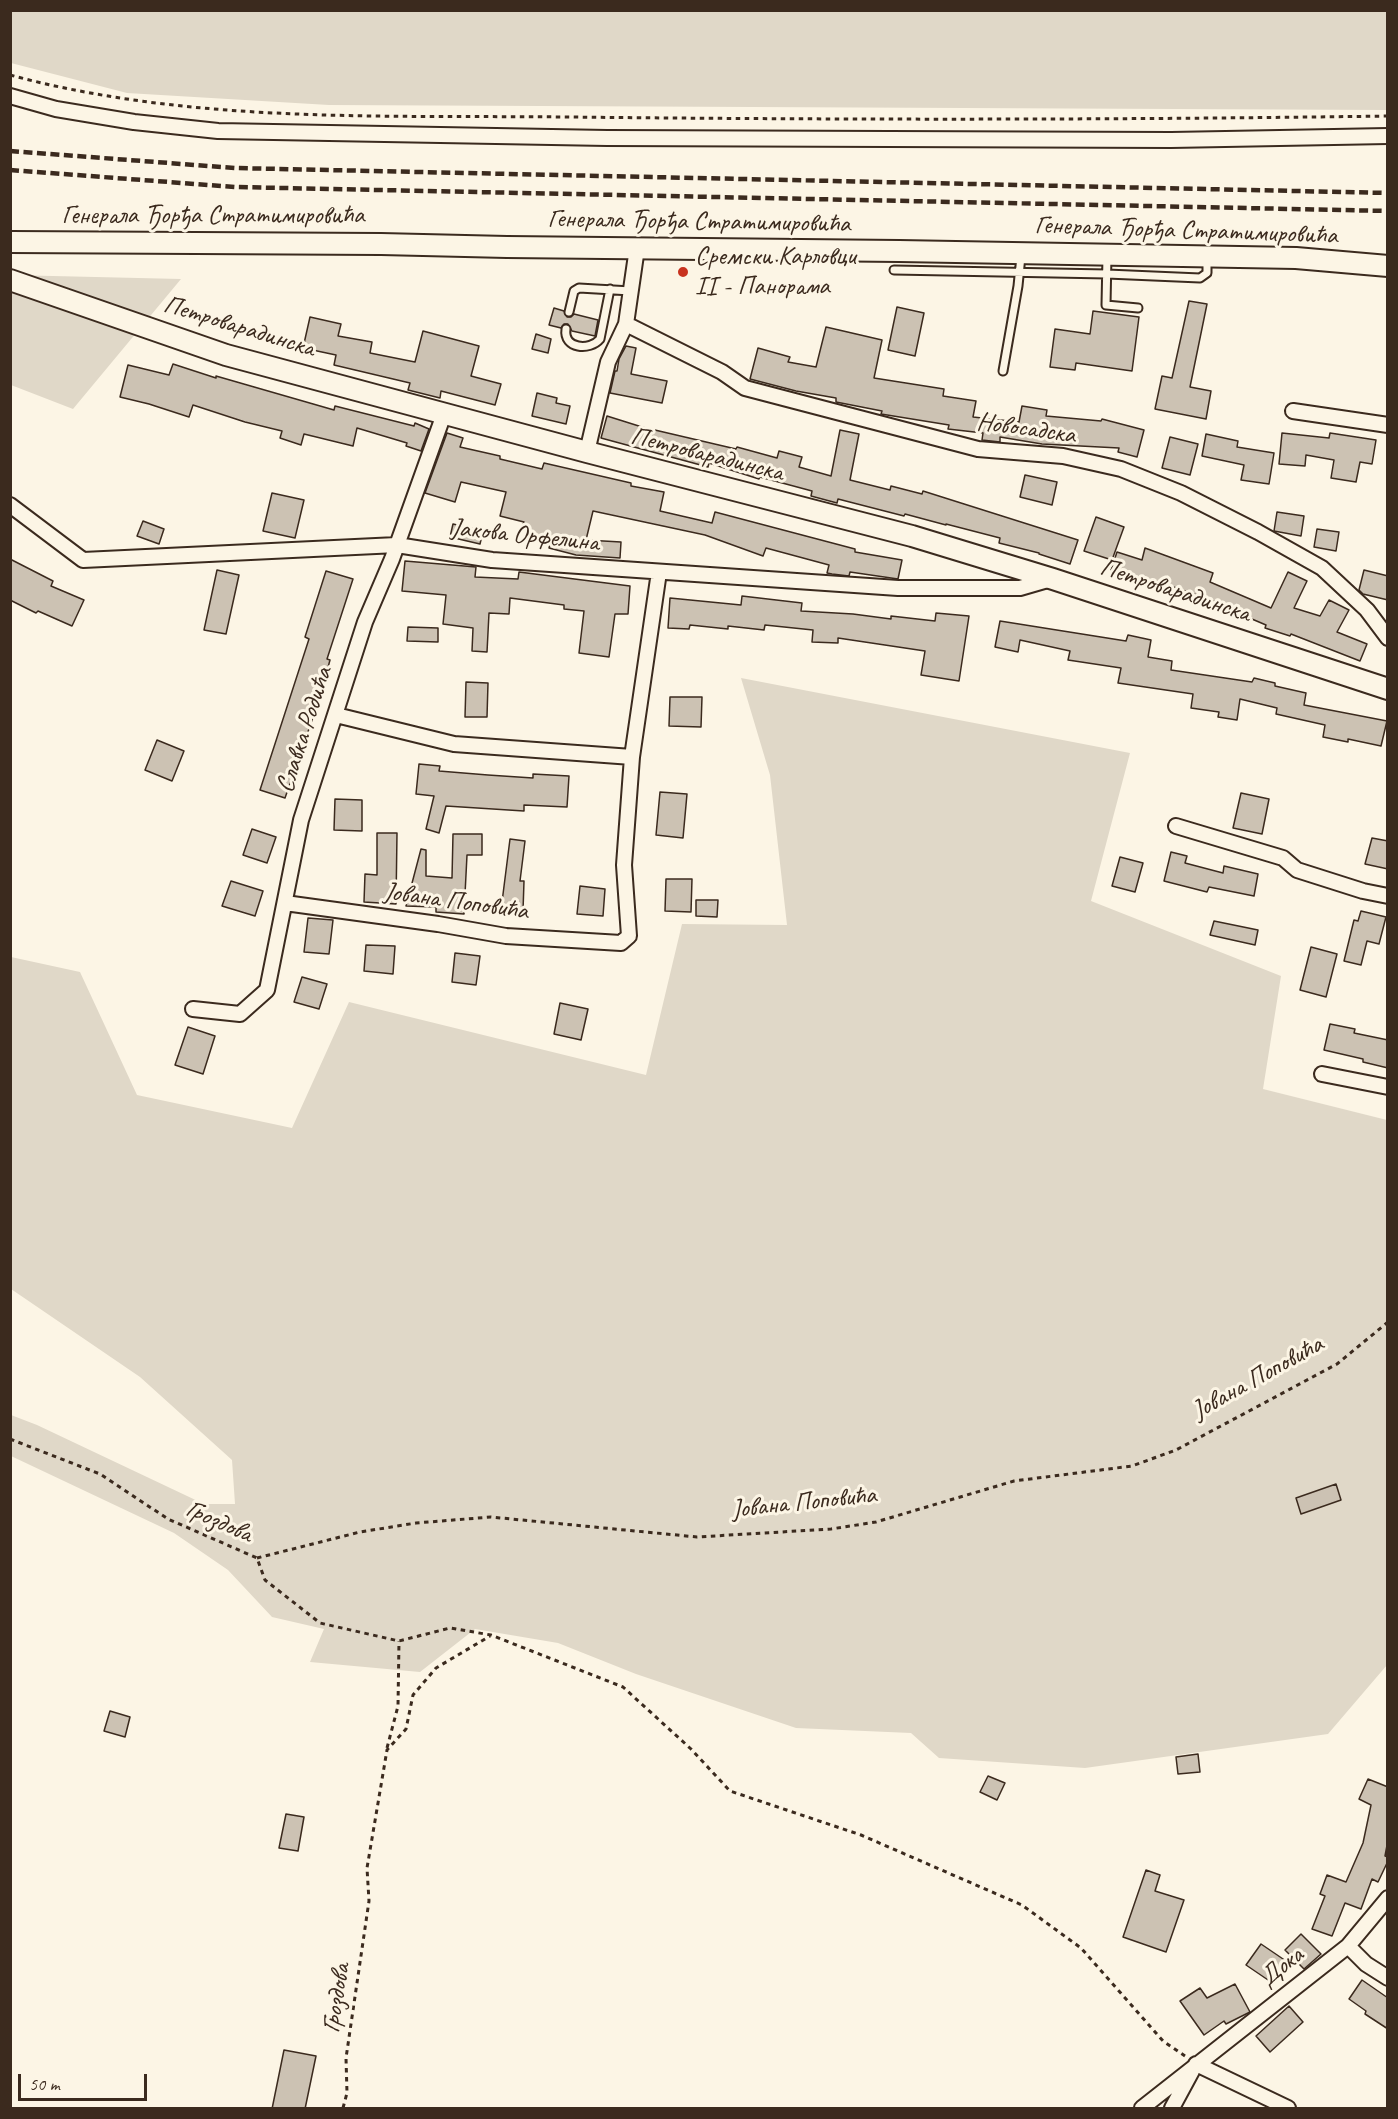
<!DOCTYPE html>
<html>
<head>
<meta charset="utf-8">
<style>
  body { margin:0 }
  #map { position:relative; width:1398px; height:2119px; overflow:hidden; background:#fcf5e5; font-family:Caveat,sans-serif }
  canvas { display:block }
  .frame { position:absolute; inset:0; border:12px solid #3b2a1e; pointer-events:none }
  .scale { position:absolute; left:18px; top:2074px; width:129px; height:27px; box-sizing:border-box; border:3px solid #3b2a1e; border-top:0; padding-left:8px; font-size:18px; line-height:21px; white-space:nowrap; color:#3b2a1e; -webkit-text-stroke:4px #fcf5e5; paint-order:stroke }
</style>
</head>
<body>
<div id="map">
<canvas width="1398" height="2119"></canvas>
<div class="frame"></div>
<div class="scale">50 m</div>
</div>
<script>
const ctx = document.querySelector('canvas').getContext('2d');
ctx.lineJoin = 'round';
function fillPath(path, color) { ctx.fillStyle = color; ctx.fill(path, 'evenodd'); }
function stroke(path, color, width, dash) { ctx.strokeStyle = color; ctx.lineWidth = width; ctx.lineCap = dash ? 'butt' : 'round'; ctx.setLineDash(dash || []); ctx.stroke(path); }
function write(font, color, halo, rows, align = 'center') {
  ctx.font = font + ' Caveat,sans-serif'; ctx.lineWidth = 6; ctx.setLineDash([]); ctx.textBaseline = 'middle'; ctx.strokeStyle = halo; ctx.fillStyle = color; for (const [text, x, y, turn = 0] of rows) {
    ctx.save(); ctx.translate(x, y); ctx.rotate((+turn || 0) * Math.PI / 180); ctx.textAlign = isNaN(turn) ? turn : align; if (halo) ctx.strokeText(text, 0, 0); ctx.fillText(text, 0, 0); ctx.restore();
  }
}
fillPath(new Path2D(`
  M10 11H1387V110L329 105 127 93 11 63Z
  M10 275 181 279 73 409 11 385Z
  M741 678 1130 753 1091 901 1281 976 1263 1089 1387 1120V1665L1328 1734 1085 1768 939 1758 911 1733 796 1728 636 1674 558 1643 475 1629 420 1672 310 1662 324 1629 272 1617 228 1570 174 1533 11 1456V1415L37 1425 204 1504H235L232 1460 140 1377 11 1289V957L80 972 137 1095 292 1128 349 1002 646 1075 682 924 787 925 770 775Z`), '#e0d8c8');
const building = new Path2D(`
  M1189 301 1207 304 1190 387 1211 391 1206 419 1155 409 1162 376 1172 378Z
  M897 307 924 313 915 356 888 350Z
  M554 308 564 311 567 317H571L574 314 598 320 595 336 572 331 568 324H564L561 328 549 325Z
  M1093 311 1139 317 1132 371 1076 363 1075 370 1050 367 1055 329 1090 334Z
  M310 317 341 324 338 336 372 342 370 353 415 362 423 331 479 346 471 376 501 384 495 405 441 391 440 398 408 390 410 383 334 365 336 355 303 348Z
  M826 327 882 340 874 378 944 389 943 396 976 401 973 417 1019 422 1022 406 1047 410 1046 416 1101 421 1102 419 1144 430 1137 457 1118 452 1119 448 1042 444 1000 437V442L982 440 983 433 948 429 949 425 881 414 882 411 836 402V398L796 391 750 379 758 348 790 357 788 362 816 367Z
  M536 334 551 339 548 353 532 349Z
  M626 346 636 348 631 374 667 381 662 403 610 393 615 371H617L619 359Z
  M173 364 216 378V376L334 410 335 406 414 426 415 423 429 429 421 451 406 446 407 443 357 428 353 446 304 434 301 445 280 438 282 431 245 422 193 405 189 417 149 404 120 397 128 365 169 375Z
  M537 393 557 398 556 403 570 406 566 424 532 416Z
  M607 416 642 427 736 449 737 447 777 458 779 451 802 457 799 467 831 476 840 430 859 434 850 480 890 490 891 486 922 494 923 491 1078 540 1070 564 1039 554V553L999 543 1000 538 946 524V525L905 514 904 516 838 499 837 503 811 496 812 491 760 477 759 479 709 463 708 467 601 438Z
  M447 433 463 438 460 447 500 456V459L542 469 544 463 631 483V486L664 492 660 511 712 523 715 512 855 549V552L902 560 898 579 850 572 849 576 832 574 827 573 829 565 766 548 763 556 705 535 593 511 586 540 621 542 620 558 576 555 549 548 551 540 521 528 524 522 500 516 506 492 461 482 455 502 425 493Z
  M1282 433 1329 438 1330 433 1376 440 1372 464 1360 462 1356 482 1331 478 1334 460 1306 455 1305 466 1279 464Z
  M1206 434 1238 441 1237 447 1274 453 1269 484 1241 480 1244 465 1202 456Z
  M1170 437 1198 444 1190 475 1162 468Z
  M1025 475 1057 482 1052 505 1020 497Z
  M272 493 304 500 295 538 263 531Z
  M1277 512 1304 516 1301 536 1274 531Z
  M1096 517 1124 527 1112 560 1084 551Z
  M143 521 164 529 159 544 137 536Z
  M453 524 483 531 480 544 450 537Z
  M1317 529 1339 532 1336 551 1314 547Z
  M1145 548 1213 573 1210 582 1271 608 1288 572 1307 581 1294 608 1320 616 1329 600 1349 610 1337 632 1367 644 1360 661 1291 634 1290 636 1265 628 1266 625 1219 605 1220 603 1156 581 1154 586 1111 570 1117 552 1142 560Z
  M10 559 53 581 51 586 84 600 72 626 38 611 36 613 10 600Z
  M405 561 476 567 475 577 518 579 519 572 630 586 628 614H615L609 657 579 653 584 611 564 609V605L510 598 509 614 489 613 487 652 472 651 473 628 443 624 446 595 402 591Z
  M217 570 239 575 226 634 204 630Z
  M1364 570 1388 576V600L1363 594 1359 590Z
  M326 571 353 579 327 659 330 660 320 697 285 798 260 790 309 639 305 637Z
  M742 596 802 603 801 611 853 614 891 619V616L935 621 936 613 969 616 959 681 921 675 925 651 838 638V643L812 642 813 630 765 625 764 630 728 626V629L690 625 689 629 668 628 670 598 741 605Z
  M1000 621 1126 641 1128 635 1151 640 1148 657 1172 661 1171 670 1252 682 1254 678 1275 683V686L1306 693 1304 705 1387 721 1381 746 1348 739V742L1323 737 1325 725 1276 714 1277 708 1240 699 1237 720 1218 717 1219 712 1191 708 1193 694 1118 683 1121 668 1068 660 1070 651 1020 640 1018 652 995 647Z
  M408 627 438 628V642L407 641Z
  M466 682 488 683 487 717H465Z
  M670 697H702L701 727 669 726Z
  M157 740 184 751 172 781 145 770Z
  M419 764 440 766 439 771 488 775 533 778V774L569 776 567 807 524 805V811L446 806 439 833 426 829 434 796 416 794Z
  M660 792 687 794 683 838 656 835Z
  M1241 793 1269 799 1262 834 1233 828Z
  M335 799 362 800V831L334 830Z
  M252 829 276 837 267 863 243 855Z
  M377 833H397L396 904 364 902 365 874 377 875Z
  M453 834H482V855H467L464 914 436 912V907L406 906 421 849 426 850V876L452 878Z
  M1372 838 1388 841V869L1365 864Z
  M510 839 525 841 520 881H524L523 911 501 910Z
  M1171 852 1187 856 1185 863 1223 873 1224 866 1258 874 1254 896 1209 887 1207 892 1164 881Z
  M1120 857 1143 863 1135 892 1112 886Z
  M666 879H692L691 912 665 911Z
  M231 881 263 891 255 916 222 906Z
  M580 886 605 889 603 916 577 914Z
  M696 900H718L717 917 696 916Z
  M1361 911 1386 917 1379 944 1367 941 1361 965 1344 961 1354 920 1358 921Z
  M308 918 333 920 329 954 304 952Z
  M1214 921 1258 930 1255 945 1210 935Z
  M366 945 395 946 393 974 364 971Z
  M1311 947 1337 954 1326 997 1300 990Z
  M455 953 480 956 476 985 452 982Z
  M302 977 327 984 319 1009 294 1002Z
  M560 1003 588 1009 581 1040 554 1034Z
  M1330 1024 1355 1029 1354 1033 1388 1040V1068L1363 1062V1059L1324 1050Z
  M188 1027 215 1036 203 1074 175 1065Z
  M1336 1484 1341 1500 1301 1514 1296 1498Z
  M110 1711 130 1717 125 1737 104 1731Z
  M1198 1754 1200 1772 1178 1774 1176 1757Z
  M988 1776 1005 1783 997 1800 980 1792Z
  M1368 1779 1388 1787V1840L1385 1856 1388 1857V1861L1378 1882 1372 1879 1361 1909 1345 1903 1332 1936 1312 1929 1325 1896 1320 1894 1327 1875 1346 1882 1363 1843 1371 1805 1359 1799Z
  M286 1814 304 1817 298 1851 279 1848Z
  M1146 1870 1160 1875 1155 1891 1184 1900 1166 1952 1123 1937Z
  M1301 1934 1321 1954 1304 1969 1285 1950Z
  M1261 1944 1286 1961 1271 1982 1246 1965Z
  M1362 1980 1388 1998V2029L1365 2014 1366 2011 1349 1999Z
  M1235 1984 1250 2012 1226 2024 1224 2021 1204 2035 1180 2001 1200 1988 1207 1998Z
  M1289 2006 1303 2022 1270 2052 1256 2036Z
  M284 2050 316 2056 305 2109H272Z`);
fillPath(building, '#ccc2b3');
stroke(building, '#3b2a1e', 1.5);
const lane = new Path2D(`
  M1107 256 1106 305 1138 308
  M894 270 1107 274 1200 278 1207 273V259
  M569 312 574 291 579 288 631 291
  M566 329C563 349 590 351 600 339L610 289
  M1003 371 1018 286 1021 256`);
const street = new Path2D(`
  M10 96 56 109 134 122 218 131 607 138 1171 140 1388 136
  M637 248 626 324 722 372 745 388 978 449 1063 456 1121 469 1181 493 1258 532 1322 568 1367 610 1388 638
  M1293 411 1388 425
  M587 452 608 362 626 324
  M10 505 83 560 397 545 492 560 898 588H1020L1051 579
  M336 715 454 744 632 757
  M1176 826 1283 858 1297 870 1363 891 1388 896
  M285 903 438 924 506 936 621 943 629 936 624 865 632 757 659 572
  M193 1009 240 1014 267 990 301 820 365 622 392 559 444 414
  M1322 1074 1388 1087
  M1348 1946 1366 1964 1388 1978
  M1196 2064 1288 2108
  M1142 2108 1348 1946 1388 1898
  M1172 2108 1192 2071`);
const secondary = new Path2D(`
  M10 242 381 244 507 247 899 251 1296 258 1388 266
  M10 280 226 355 587 452 912 536 1053 579 1388 689`);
stroke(lane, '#3b2a1e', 11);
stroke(street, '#3b2a1e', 18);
stroke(secondary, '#3b2a1e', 24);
stroke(new Path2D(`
  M10 75C192 124 382 115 569 117 842 120 1115 120 1388 116
  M10 1439 100 1474 168 1519 257 1558 265 1580 320 1623 399 1641 450 1628 491 1635 623 1687 691 1749 730 1791 861 1835 1022 1905 1081 1948 1163 2041 1185 2056
  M257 1558 360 1532 416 1523 491 1517 697 1537 831 1529 876 1522 1014 1481 1132 1466 1176 1450 1337 1364 1388 1322
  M387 1748 398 1706 399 1641
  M343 2108 347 2093 346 2058 369 1901 367 1868 387 1750 406 1729 413 1695 436 1668 490 1636`), '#3b2a1e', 3, [4.5, 4.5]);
stroke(lane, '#fcf5e5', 7);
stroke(street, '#fcf5e5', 14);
stroke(secondary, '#fcf5e5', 20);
stroke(new Path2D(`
  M10 151 235 168 1388 193
  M10 170 235 187 1388 211`), '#3b2a1e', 4.5, [9, 4.5]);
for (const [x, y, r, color] of [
  [683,272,6,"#c8321e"]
]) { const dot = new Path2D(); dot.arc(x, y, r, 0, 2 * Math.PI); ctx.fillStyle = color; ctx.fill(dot); stroke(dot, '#fcf5e5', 2); }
write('26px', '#3b2a1e', '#fcf5e5', [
  ["Генерала Ђорђа Стратимировића",213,216],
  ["Генерала Ђорђа Стратимировића",699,222,1],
  ["Генерала Ђорђа Стратимировића",1186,231,2],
  ["Петроварадинска",239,327,17],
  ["Новосадска",1026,429,8],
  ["Петроварадинска",707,455,14],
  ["Јакова Орфелина",525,536,6],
  ["Петроварадинска",1175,591,18],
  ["Славка Родића",305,730,-72],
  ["Јована Поповића",456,902,8],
  ["Јована Поповића",1258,1378,-29],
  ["Јована Поповића",804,1503,-6],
  ["Гроздова",219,1522,24],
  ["Дока",1282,1967,-38],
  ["Гроздова",337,1998,-81]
]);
write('26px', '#3b2a1e', '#fcf5e5', [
  ["Сремски Карловци",695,257],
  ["II - Панорама",695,287]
], 'left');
</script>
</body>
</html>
